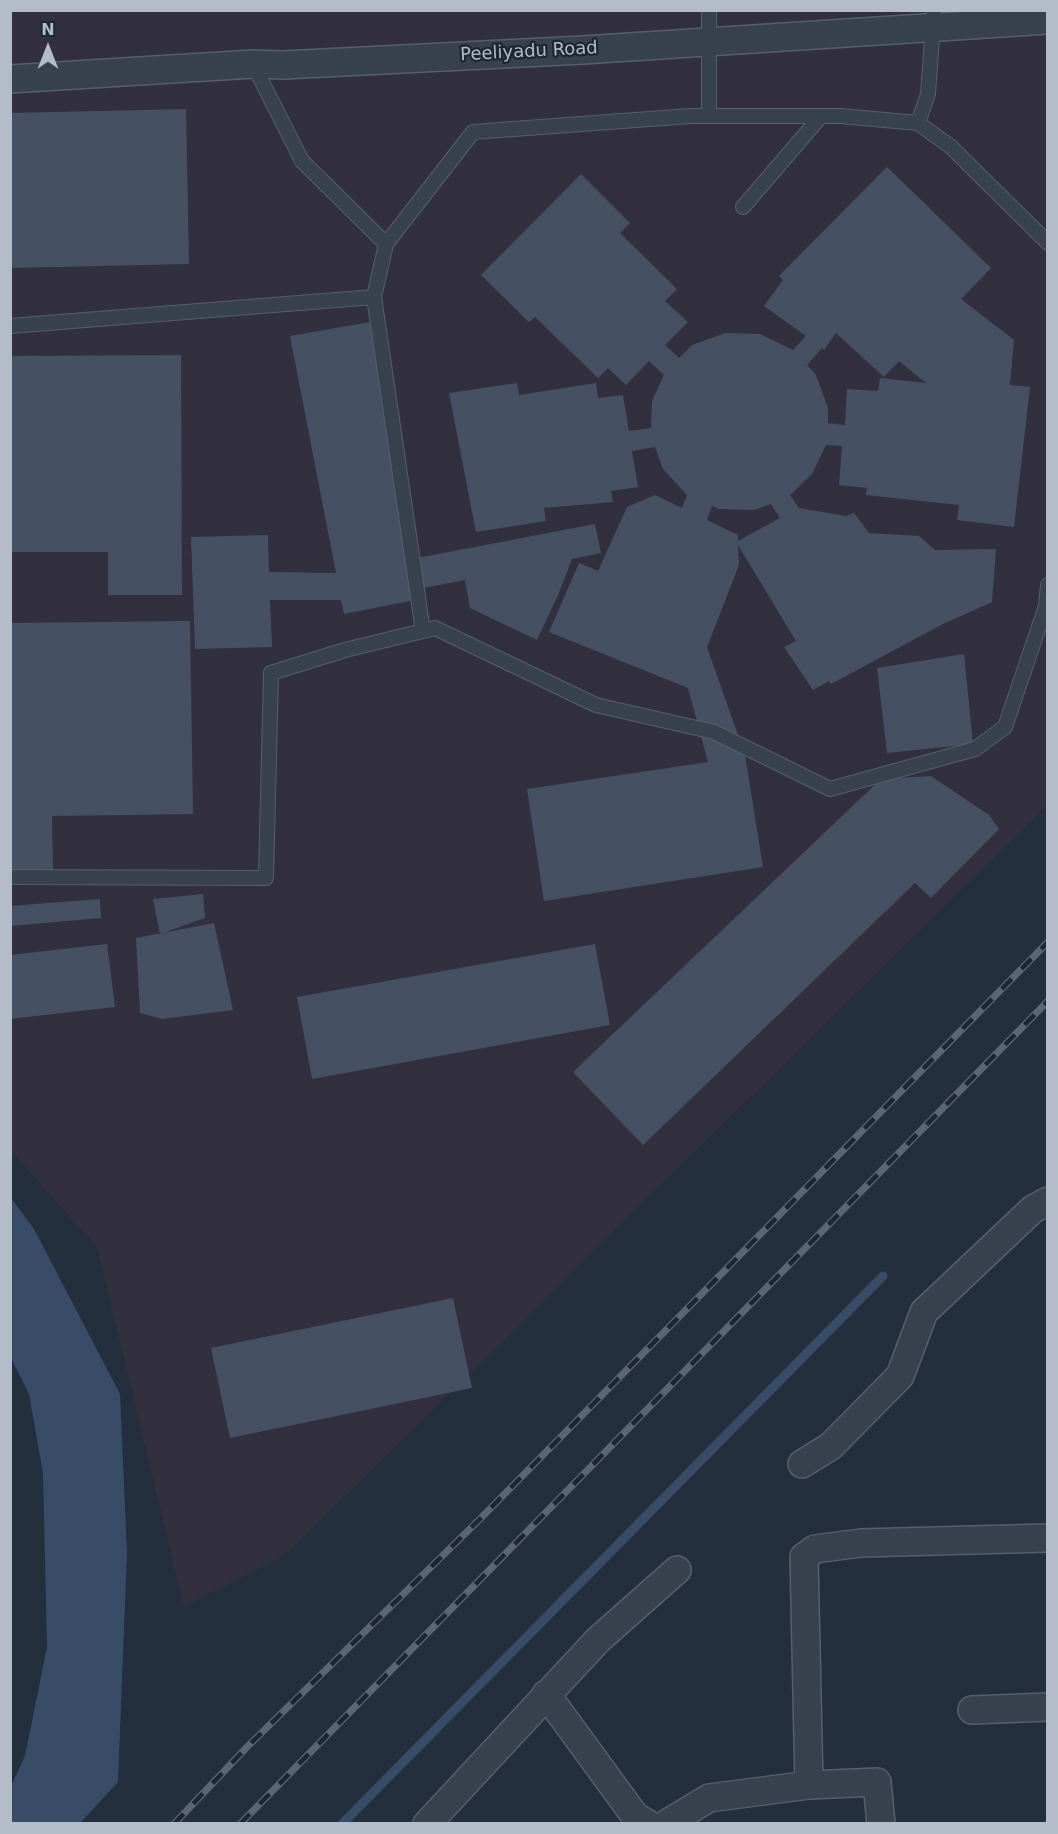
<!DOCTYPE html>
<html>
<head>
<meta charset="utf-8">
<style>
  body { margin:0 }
  #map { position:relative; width:1058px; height:1834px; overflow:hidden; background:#242f3e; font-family:"DejaVu Sans",sans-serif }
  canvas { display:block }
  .frame { position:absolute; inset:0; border:12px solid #b4bcc9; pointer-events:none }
  .north { position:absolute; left:18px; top:18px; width:60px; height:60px; -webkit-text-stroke:4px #1d2633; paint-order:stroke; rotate:0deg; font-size:16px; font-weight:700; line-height:24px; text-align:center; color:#b4bcc9 }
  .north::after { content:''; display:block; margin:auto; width:21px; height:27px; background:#b4bcc9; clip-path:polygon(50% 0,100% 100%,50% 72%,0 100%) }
</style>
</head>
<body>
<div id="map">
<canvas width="1058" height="1834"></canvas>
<div class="frame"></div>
<div class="north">N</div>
</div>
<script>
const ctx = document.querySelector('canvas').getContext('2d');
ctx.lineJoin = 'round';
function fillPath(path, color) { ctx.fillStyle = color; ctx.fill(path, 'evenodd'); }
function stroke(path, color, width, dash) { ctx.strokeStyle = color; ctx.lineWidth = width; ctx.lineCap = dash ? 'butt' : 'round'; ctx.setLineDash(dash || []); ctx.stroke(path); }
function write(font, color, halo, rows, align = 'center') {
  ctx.font = font + ' "DejaVu Sans",sans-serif'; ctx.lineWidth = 4.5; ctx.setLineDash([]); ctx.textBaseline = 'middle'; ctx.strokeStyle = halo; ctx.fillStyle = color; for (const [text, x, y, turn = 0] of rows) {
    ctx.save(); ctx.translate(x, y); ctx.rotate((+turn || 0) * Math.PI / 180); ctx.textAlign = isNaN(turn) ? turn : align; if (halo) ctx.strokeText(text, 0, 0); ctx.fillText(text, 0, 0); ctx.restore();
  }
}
fillPath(new Path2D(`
  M10 11H1047V805L285 1555 184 1606 97 1247 11 1151Z`), '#32303f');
fillPath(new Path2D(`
  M11 1198 34 1229 120 1394 127 1553 118 1782 80 1823H11V1786L25 1756 47 1647 43 1473 29 1394 11 1358Z`), '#394c67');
stroke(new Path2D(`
  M342 1824 883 1276`), '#394c67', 9);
fillPath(new Path2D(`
  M186 109 189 264 10 268V113Z
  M887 167 991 268 961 299 1014 340 1010 385 1030 387 1014 527 957 520 959 505 866 495 867 488 839 485 842 446 826 445 812 474 790 495 799 508 846 516 854 513 869 533 919 536 935 550 996 549 992 602 943 624 831 684 829 681 813 690 784 647 796 641 738 545 739 565 707 647 745 755 763 867 544 901 527 789 708 762 688 688 549 632 579 563 598 571 627 507 655 495 682 508 687 495 663 469 655 447 632 451 638 487 611 491 613 502 544 508 546 521 476 532 449 393 517 383 519 395 596 383 598 398 623 395 629 431 651 428 652 401 664 375 649 361 626 385 608 368 598 378 535 317 529 322 481 275 581 174 630 223 620 233 677 289 665 301 688 322 665 345 679 358 692 345 725 333 760 334 793 350 806 336 764 306 783 280 779 276ZM836 333 884 377 899 361 926 383 880 378 878 391 847 389 845 425 828 423V408L816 375 807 365 822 348 824 350ZM771 504 780 518 738 541V535L707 520 712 506 719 509 754 510Z
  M370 322 412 559 595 524 601 553 572 559 559 593 537 640 470 608 465 580 418 589 420 599 344 614 341 600H270L272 647 195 649 191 537 268 535 269 572 336 573 290 336Z
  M181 355 182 595H108V552H10V356Z
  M190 621 193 814 52 816 53 870 10 871V623Z
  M964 654 973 744 887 753 877 668Z
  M931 776 989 815 999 829 931 898 915 883 643 1145 573 1072 881 779Z
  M203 894 205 918 160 934 153 899Z
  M100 899 101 918 10 926V906Z
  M214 923 233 1010 162 1019 140 1013 136 938Z
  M107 944 115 1007 10 1019V955Z
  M595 944 610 1025 312 1079 297 997Z
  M453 1298 472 1388 230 1438 211 1348Z`), '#455162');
const lane = new Path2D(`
  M253 64 302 161 386 244 473 132 690 116H841L918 123 951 147 1048 243
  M709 116V10
  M918 123 928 94 934 10
  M743 207 821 116
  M374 297 423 631
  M10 326 374 297 386 244
  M10 877 266 878 271 673 345 650 435 628 596 705 714 732 830 789 975 749 1005 727 1046 606 1048 585`);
const street = new Path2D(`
  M10 79 253 64 283 65 583 50 1048 20
  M802 1464 831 1446 900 1376 924 1312 1033 1209 1048 1201
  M546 1694 635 1816 648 1824
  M972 1710 1048 1707
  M809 1785 804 1557 815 1549 861 1543 1048 1538
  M427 1824 598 1640 677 1570
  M666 1824 709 1798 809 1785 877 1782 881 1824`);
stroke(lane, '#565f6c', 16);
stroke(street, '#565f6c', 30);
stroke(lane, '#38414e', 14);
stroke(street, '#38414e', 27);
const rail = new Path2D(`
  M174 1824 247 1747 479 1520 1048 942
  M240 1824 1048 1001`);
stroke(rail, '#5a6575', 7);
stroke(rail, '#1d2633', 4.5, [14]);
write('18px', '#b4bcc9', '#1d2633', [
  ["Peeliyadu Road",529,52,-3]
]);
</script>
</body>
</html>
